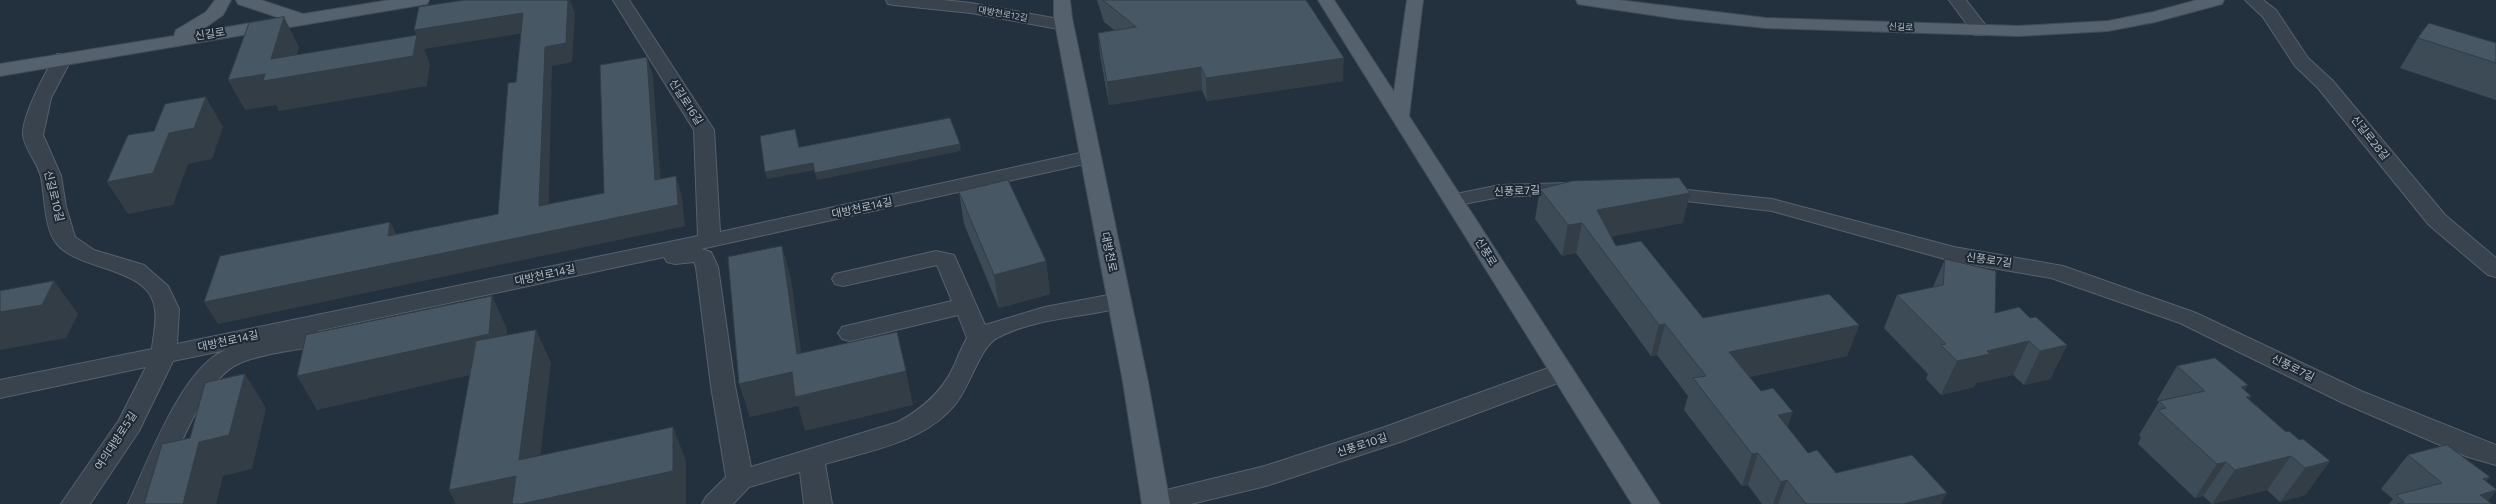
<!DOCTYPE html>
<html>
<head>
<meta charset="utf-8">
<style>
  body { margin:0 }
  canvas { display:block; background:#23313e }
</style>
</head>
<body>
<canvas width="2496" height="504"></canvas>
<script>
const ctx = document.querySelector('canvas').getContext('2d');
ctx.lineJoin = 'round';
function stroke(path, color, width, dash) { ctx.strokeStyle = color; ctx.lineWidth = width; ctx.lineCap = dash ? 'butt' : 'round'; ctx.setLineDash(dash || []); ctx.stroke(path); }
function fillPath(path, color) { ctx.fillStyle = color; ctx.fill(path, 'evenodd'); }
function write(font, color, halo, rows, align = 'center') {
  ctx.font = font + ' Commissioner,"Noto Sans KR",sans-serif'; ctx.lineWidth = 4; ctx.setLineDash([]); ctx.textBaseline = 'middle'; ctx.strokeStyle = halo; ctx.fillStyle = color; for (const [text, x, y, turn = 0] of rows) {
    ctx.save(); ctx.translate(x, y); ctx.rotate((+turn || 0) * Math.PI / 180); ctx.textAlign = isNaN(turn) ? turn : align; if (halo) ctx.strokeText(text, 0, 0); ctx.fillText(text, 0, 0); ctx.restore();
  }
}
const minor = new Path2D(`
  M613 0H629L714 130 720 232 1089 151 1096 153 1099 157 1096 161 1089 163 701 249 711 252 718 267 735 386 751 467 898 422C922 409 942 392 954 366 958 356 962 347 967 338L958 315 850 341 842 339 838 333 842 327 952 301 937 265 843 286 835 284 832 279 835 274 936 251 954 255 985 325 1045 307 1119 293 1127 296 1130 301 1127 306C1085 318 1036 317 997 338 981 346 970 385 957 402 927 442 871 450 825 464L832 504H804L800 472 749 487 733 504H702L706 497 726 477 711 386 696 267 694 262 675 264 667 262 664 257 317 331 323 332 327 338 323 344C296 351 266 352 240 363 201 379 172 466 156 504H128C147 464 183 365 226 350L173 361 139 431 90 504H61L119 420 146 367 0 398V380L152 349C153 336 157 322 155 310 151 266 80 272 57 244 44 229 45 195 41 177 38 163 24 148 23 135 22 116 46 70 57 54H69L72 58 51 98 43 135 61 176 66 207 75 237 94 250 144 265 168 286 179 309 177 344 698 236 694 130Z
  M886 0H943L971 3 1064 20 1070 21 1073 25 1070 29 1064 30 971 13 894 5 888 4Z
  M1949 0H1966L1990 31 1987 35H1975Z
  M2245 0H2263L2276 10 2308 58 2332 80 2445 215 2496 258V277L2488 275 2429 225 2318 88 2295 66 2263 17Z
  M1569 183 1576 185 1579 189 1576 193 1500 197 1453 206 1446 204 1443 200 1446 196 1500 185Z
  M1659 187 1772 199 1954 247 2063 266 2196 313 2361 391 2496 445V465L2468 457 2343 403 2180 323 2051 278 1952 261 1772 211 1652 197 1649 193 1652 189Z
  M1562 363 1571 366 1574 372 1571 378 1400 442 1266 486 1191 504H1144L1143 502 1146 495 1265 466 1382 428Z`);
const major = new Path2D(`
  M215 0H231L223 15 199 32 280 18 238 4 236 0H261L303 14 390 0H429L427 4 421 5 0 76V64L174 36 176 30 206 12Z
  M1054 0H1070L1072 18 1148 382 1170 504H1142L1123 382 1054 18Z
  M1318 0H1334L1394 92 1407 0H1423L1409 116 1660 504H1632Z
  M1576 0H1618L1766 18 2019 26 2108 21 2153 12 2197 0H2224L2222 4 2155 22 2108 31 2019 36 1766 28 1678 19 1584 5 1578 4Z`);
stroke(minor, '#56616c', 2);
stroke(major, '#414c57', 2);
fillPath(minor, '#38434e');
fillPath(major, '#55626e');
fillPath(new Path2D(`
  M1097 0H1306L1343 81 1207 101 1202 90 1109 105 1100 55 1098 33 1114 30 1104 22Z
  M2418 38 2496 43V100L2400 68Z
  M1540 189 1683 223 1611 236 1616 246 1703 318 1859 325 1847 356 1749 377 1787 427 1808 453 1836 473 1941 504H1762L1748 485 1742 486 1684 410 1688 396 1657 355 1651 356 1576 253 1562 256 1535 219Z
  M959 192 1046 261 1050 294 999 308 964 224Z
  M1945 259 1995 313 2030 318 2067 345 2050 379 2024 385 2013 375 1976 383 1974 387 1941 395 1926 379 1928 374 1884 328 1897 295 1933 287Z
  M2177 366 2245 390 2249 399 2286 432 2299 440 2330 461 2305 495 2280 502 2267 490 2212 504 2203 496 2195 498 2138 444 2141 438 2139 435 2159 402 2157 400Z
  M2408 455 2490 477 2486 481 2496 489V491L2488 501 2492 504H2389L2393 499 2381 489Z`), '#3d4b56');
fillPath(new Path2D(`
  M568 0H570L575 13 572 62 552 66 548 227 539 206 545 47Z
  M523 13 530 32 424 49 430 64 427 86 279 111 276 105 245 110 228 80 271 59 284 17 299 47 290 76 417 37 414 30Z
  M647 57 653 76 662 201 655 180Z
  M1344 58 1343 81 1207 101 1206 78Z
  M1201 67 1202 90 1109 105 1107 82Z
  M206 97 223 127 212 159 188 164 173 205 128 214 107 182 169 133Z
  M960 144 961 151 817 180 815 173Z
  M813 163 815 170 767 179 765 172Z
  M676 176 682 197 685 226 218 324 204 302Z
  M1690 193 1683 223 1594 240 1597 210Z
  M390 222 401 243 388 236Z
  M1582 223 1576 253 1562 256 1568 225Z
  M782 246 791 279 806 387 797 354Z
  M1046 261 1050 294 999 308 994 275Z
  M54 281 78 314 66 338 0 350V312Z
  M492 296 507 329 505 367 317 410 297 376Z
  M1665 324 1657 355 1651 356 1659 325Z
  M1859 325 1847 356 1719 383 1729 352Z
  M536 330 551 363 536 494 519 460Z
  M2029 341 2013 375 1976 383 1974 387 1941 395 1957 361 1987 351Z
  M2067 345 2050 379 2024 385 2040 351Z
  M906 371 913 405 805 431 798 406 750 417 739 384 792 372Z
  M245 374 266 408 252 469 223 476 216 504H183L199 442Z
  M2248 385 2226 419 2241 387Z
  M2251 396 2229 430 2246 397Z
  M1793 412 1782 443 1778 415Z
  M673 427 686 461V504H456L449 490Z
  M1758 453 1748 485 1742 486 1752 454Z
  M2291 456 2267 490 2212 504 2235 470Z
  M2330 461 2305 495 2280 502 2305 468Z
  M2226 462 2203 496 2195 498 2217 464Z
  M2490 477 2467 504 2483 479Z
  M1787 480 1778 504H1773L1781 482Z
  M2496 490V491L2485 504 2480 495Z
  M1947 493 1941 504H1903Z`), '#323d46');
const building = new Path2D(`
  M465 0H568L566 43 545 47 539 206 604 193 600 65 647 57 655 180 676 176 678 205 204 302 220 256 390 222 388 236 498 214 508 83 516 82 523 13 414 30 419 7Z
  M1103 0H1306L1344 58 1206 78 1201 67 1107 82 1098 33 1136 27Z
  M284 17 271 59 417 35 413 56 263 81 265 74 228 80 249 23Z
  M2429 23 2496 43V63L2418 38Z
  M206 97 194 128 169 133 153 173 107 182 128 135 154 131 165 104Z
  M950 118 960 144 815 173 813 163 765 172 760 136 795 129 799 147Z
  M1679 178 1690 193 1597 210 1616 246 1641 241 1703 318 1829 294 1859 325 1729 352 1761 391 1773 388 1793 412 1778 415 1808 453 1817 450 1836 473 1912 455 1947 493 1903 504H1806L1787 480 1781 482 1758 453 1752 454 1693 378 1706 376 1665 324 1659 325 1582 223 1568 225 1540 189 1572 181Z
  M1008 180 1046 261 994 275 959 192Z
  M782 246 797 354 897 332 906 371 795 397 792 372 739 384 728 257Z
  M1945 259 1996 271 1995 313 2019 307 2030 318 2036 317 2067 345 2040 351 2029 341 1987 351 1990 354 1957 361 1941 345 1946 344 1897 295 1943 285Z
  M54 281 42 305 0 312V291Z
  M492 296 489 334 297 376 306 335Z
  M536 330 519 460 673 427V471L521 504H512L516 476 449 490 476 341Z
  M2215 358 2248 385 2241 387 2251 396 2246 397 2286 432 2289 431 2299 440 2303 439 2330 461 2305 468 2291 456 2235 470 2226 462 2217 464 2158 410 2166 408 2159 401 2205 391 2177 366Z
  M245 374 229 435 199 442 183 504H144L162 444 190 438 205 383Z
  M2447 445 2490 477 2483 479 2496 489V490L2480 495 2492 504H2397L2404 502 2396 495 2442 483 2408 455Z`);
fillPath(building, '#475764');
stroke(building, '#323d46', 1);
write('9px', '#b3bec9', '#1d2833', [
  ["대방천로12길",1003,14,10],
  ["신길로",1901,27,2]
]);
write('11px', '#b3bec9', '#1d2833', [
  ["신길로",210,34,-9],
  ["신길로16길",686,102,57],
  ["신길로28길",2370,138,51],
  ["신풍로7길",1517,191,-3],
  ["신길로10길",54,196,76],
  ["대방천로14길",862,208,-12],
  ["대방천로",1109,252,78],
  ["신풍로",1486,252,58],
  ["신풍로7길",1989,260,8],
  ["대방천로14길",545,275,-12],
  ["대방천로14길",228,341,-12],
  ["신풍로7길",2293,368,26],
  ["여의대방로5길",116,441,-57],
  ["신풍로10길",1362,445,-18]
]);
</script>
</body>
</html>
